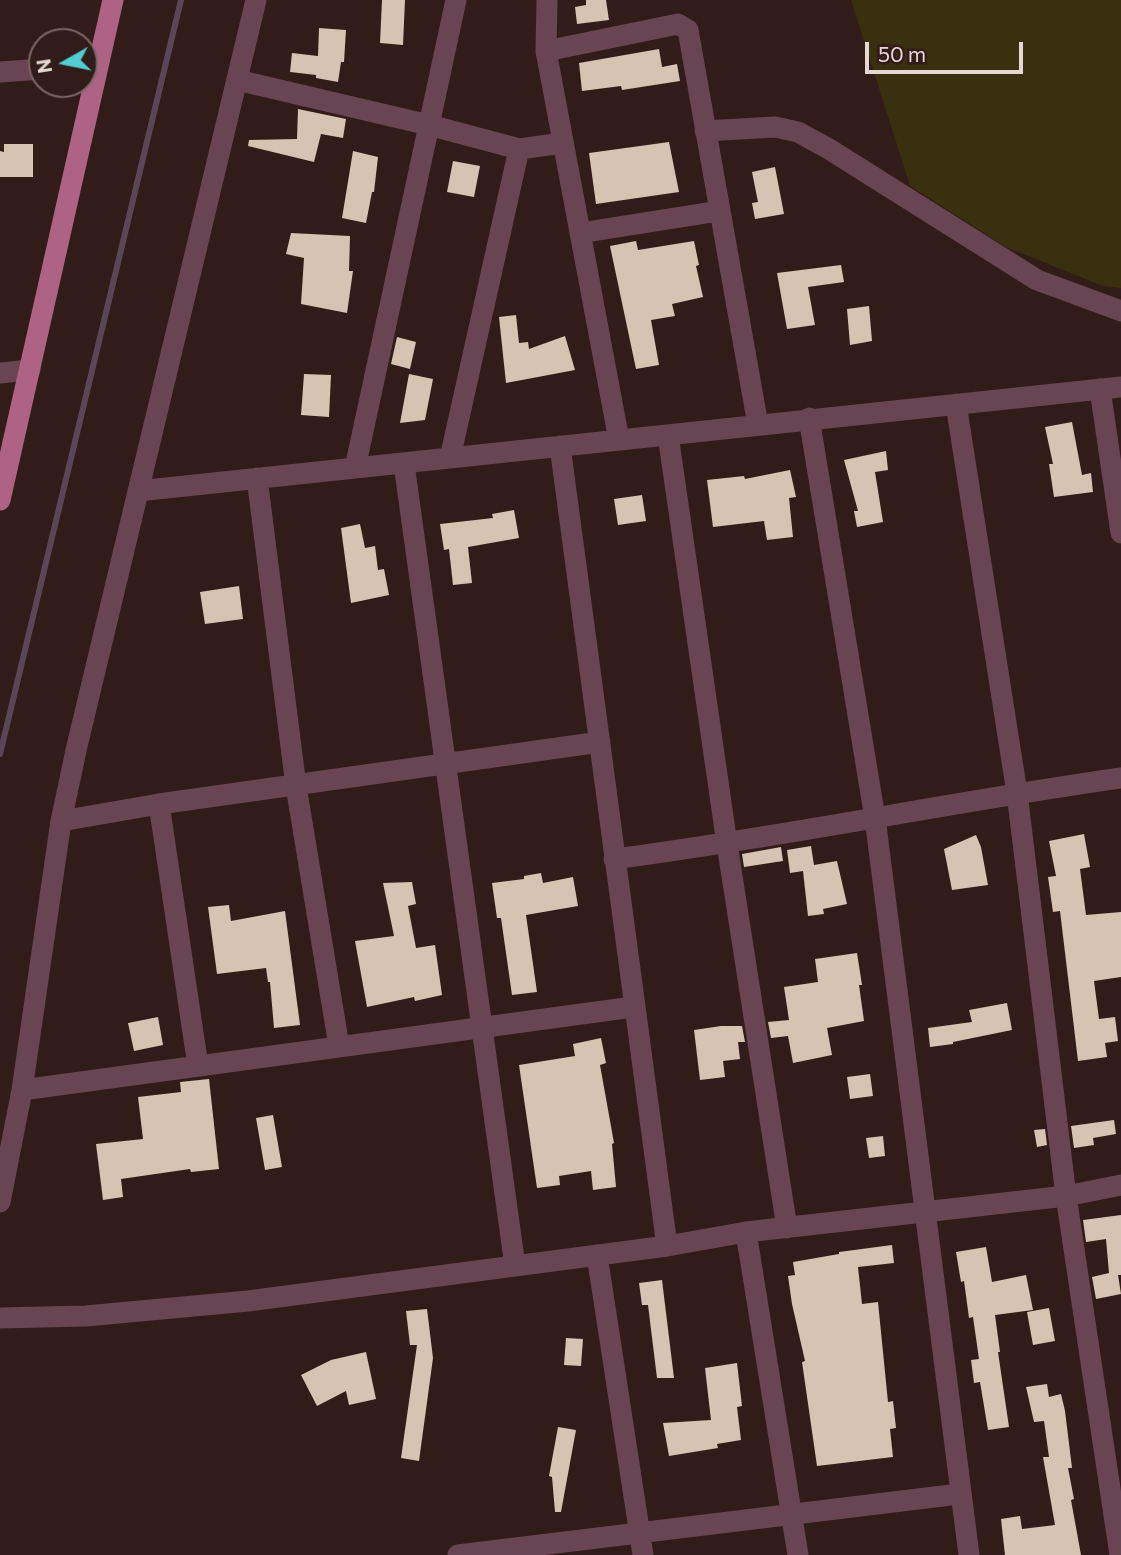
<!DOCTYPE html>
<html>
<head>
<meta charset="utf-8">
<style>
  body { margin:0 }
  #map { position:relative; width:1121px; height:1555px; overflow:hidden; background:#311c19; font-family:Commissioner,sans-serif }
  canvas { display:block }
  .north { position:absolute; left:28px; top:28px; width:70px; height:70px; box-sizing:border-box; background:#311c19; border:2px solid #796764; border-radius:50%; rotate:261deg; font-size:19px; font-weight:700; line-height:28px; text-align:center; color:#e6d7d5 }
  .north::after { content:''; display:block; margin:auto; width:24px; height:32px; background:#51ccd2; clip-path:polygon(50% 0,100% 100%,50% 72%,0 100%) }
  .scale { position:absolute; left:865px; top:42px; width:158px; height:32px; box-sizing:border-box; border:4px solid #e6d7d5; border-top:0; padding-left:9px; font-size:21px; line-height:24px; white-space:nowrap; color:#e6d7d5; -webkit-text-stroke:5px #311c19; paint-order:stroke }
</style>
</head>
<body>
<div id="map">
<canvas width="1121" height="1555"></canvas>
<div class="north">N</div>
<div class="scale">50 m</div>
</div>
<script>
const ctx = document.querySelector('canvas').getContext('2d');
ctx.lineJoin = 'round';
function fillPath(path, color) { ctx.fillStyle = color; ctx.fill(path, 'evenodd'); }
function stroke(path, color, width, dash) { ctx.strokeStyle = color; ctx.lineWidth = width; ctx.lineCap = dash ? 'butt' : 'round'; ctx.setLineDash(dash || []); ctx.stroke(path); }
fillPath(new Path2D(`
  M851 0H1121V288L1103 286 1006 247 910 186Z`), '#38300e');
stroke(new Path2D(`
  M0 754 181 0`), '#5a4559', 6);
fillPath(new Path2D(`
  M382 0H405L403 45 380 43Z
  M586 0H606L609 20 577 24 575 7 586 5Z
  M319 28 346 30 344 62H341L338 82 316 78V75L290 72 292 53 318 56Z
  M659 49 662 67 677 64 680 81 622 90 621 86 582 91 579 63Z
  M298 109 346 119 343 138 321 134 314 162 248 146 249 140 297 139Z
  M669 142 679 192 596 204 589 153Z
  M4 144H33V177H0V151L4 152Z
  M353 151 378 157 374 192H372L366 223 342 218Z
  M453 161 480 166 474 197 447 192Z
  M775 167 784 214 755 219 752 203 758 202 752 172Z
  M291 233 350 236 349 271H353L347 313 301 304 304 258 286 254Z
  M636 241 638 250 694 241 699 265 696 266 703 297 672 304 675 316 651 320 659 365 636 369 610 246Z
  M841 265 844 282 808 287 815 325 787 329 777 273Z
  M869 306 872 341 850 345 847 309Z
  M516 315 519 343 528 342 529 349 565 336 575 370 506 383 499 317Z
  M397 337 416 342 410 369 391 364Z
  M304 374 331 375 329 417 301 415Z
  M409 374 433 379 425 420 400 423Z
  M1072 422 1082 475 1091 473 1093 492 1054 497 1049 464H1053L1045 427Z
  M886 451 888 470 875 472 883 522 857 527 854 511H858L844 460Z
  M790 470 796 497 789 498 793 537 767 540 764 521 713 527 707 480 744 476 745 479Z
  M642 495 646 521 618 525 614 499Z
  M514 510 519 538 468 547 472 583 453 585 449 549 444 550 440 524 493 518 492 514Z
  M360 524 365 548 375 546 378 570 384 569 389 595 351 603 341 528Z
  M239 586 243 619 205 624 200 592Z
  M1084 834 1090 867 1080 869 1086 915 1121 912V977L1094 981 1099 1019 1115 1017 1118 1041 1105 1043 1107 1057 1078 1061 1060 911 1053 912 1048 877 1056 876 1049 841Z
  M976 835 981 847 988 885 952 890 944 849Z
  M811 846 814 865 837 861 847 904 823 909 824 914 808 916 803 871 790 873 787 850Z
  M781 847 783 861 744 867 742 854Z
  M541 873 543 883 573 877 578 906 526 915 537 992 512 995 501 918H497L492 883 524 879V876Z
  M412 882 416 904 408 906 416 948 435 945 442 995 415 1001 414 997 367 1007 355 941 394 936 383 883Z
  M229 905 231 921 285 911 300 1025 274 1028 270 982H268L266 968 217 974 208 907Z
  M857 953 862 985H859L864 1021 827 1028 832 1055 793 1063 788 1036 771 1038 768 1022 789 1020 784 987 818 982 815 959Z
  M1007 1003 1012 1030 953 1042V1044L930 1047 928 1028 972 1022 969 1010Z
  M158 1017 163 1045 134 1051 128 1023Z
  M721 1026H742L745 1042H738L740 1059 723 1061 725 1077 700 1080 694 1030Z
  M601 1038 606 1063 600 1065 614 1143 612 1144 616 1187 593 1190 591 1171 559 1176 560 1185 537 1188 519 1065 575 1056 573 1044Z
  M870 1074 873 1096 850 1099 847 1077Z
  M209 1079 219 1169 191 1172 190 1169 121 1179 123 1197 103 1200 96 1144 143 1139 138 1097 181 1092 180 1082Z
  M273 1115 282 1167 265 1170 256 1118Z
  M1114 1120 1116 1134 1093 1138 1094 1145 1074 1148 1071 1126Z
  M1045 1129 1047 1145 1037 1147 1034 1130Z
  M883 1136 885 1156 869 1158 866 1138Z
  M1121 1215V1275H1118L1121 1294 1096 1299 1092 1277 1109 1273 1106 1239 1086 1242 1083 1220Z
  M892 1245 894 1263 858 1267 862 1304 878 1302 888 1402 893 1401 896 1428 890 1429 893 1457 817 1466 802 1362 805 1361 792 1304 788 1276 795 1275 793 1262 839 1254V1252Z
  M986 1247 992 1282 1026 1275 1033 1310 995 1315 1000 1352H998L1009 1427 988 1430 980 1382 974 1383 971 1360 979 1359 973 1317 969 1318 964 1281 961 1282 956 1252Z
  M662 1280 674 1378H657L648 1305H642L639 1283Z
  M1049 1308 1055 1341 1033 1345 1027 1312Z
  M427 1309 433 1358 419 1461 401 1458 417 1345H410L406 1311Z
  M566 1338 583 1339 581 1366 564 1365Z
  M366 1352 376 1399 349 1405 346 1391 317 1406 301 1375 331 1360Z
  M737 1363 742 1406 737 1407 741 1440 717 1444 718 1448 669 1456 663 1423 711 1420 705 1368Z
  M1047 1384 1049 1397 1061 1394 1065 1411 1072 1468H1068L1074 1499 1071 1500 1081 1555H1005L1001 1519 1020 1516 1022 1529 1055 1525 1043 1457H1049L1044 1421 1034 1422 1026 1387Z
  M558 1427 576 1430 561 1512H555L552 1477 549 1476Z`), '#d7c3b1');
stroke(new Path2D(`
  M547 0 546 51 619 440
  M546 51 678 24 688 30 758 425
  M0 72 42 69
  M237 80 429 125 519 149 563 143
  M705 131 775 127 798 132 829 149 1037 280 1121 311
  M580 233 719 211
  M0 373 30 370
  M1100 389 1121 533
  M956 404 1017 793 1066 1196 1120 1555
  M809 418 875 818 969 1555
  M668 435 727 844 787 1228
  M560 446C596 713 629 980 667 1246
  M450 458 519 149
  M404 464 515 1266
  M355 468 456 0
  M257 478 296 786 339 1046
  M138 491 1121 387
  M159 804 198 1066
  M61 821 159 804 600 742
  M614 859C784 837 951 802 1121 778
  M22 1090 633 1007
  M0 1202 22 1090 61 821 77 746 256 0
  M746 1232 798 1555
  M597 1255 643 1555
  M0 1318 86 1316 248 1301 667 1246 746 1232 1066 1196 1121 1185
  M458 1555 959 1494`), '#694453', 21);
stroke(new Path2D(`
  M0 500 113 0`), '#ae6384', 21);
</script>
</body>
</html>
